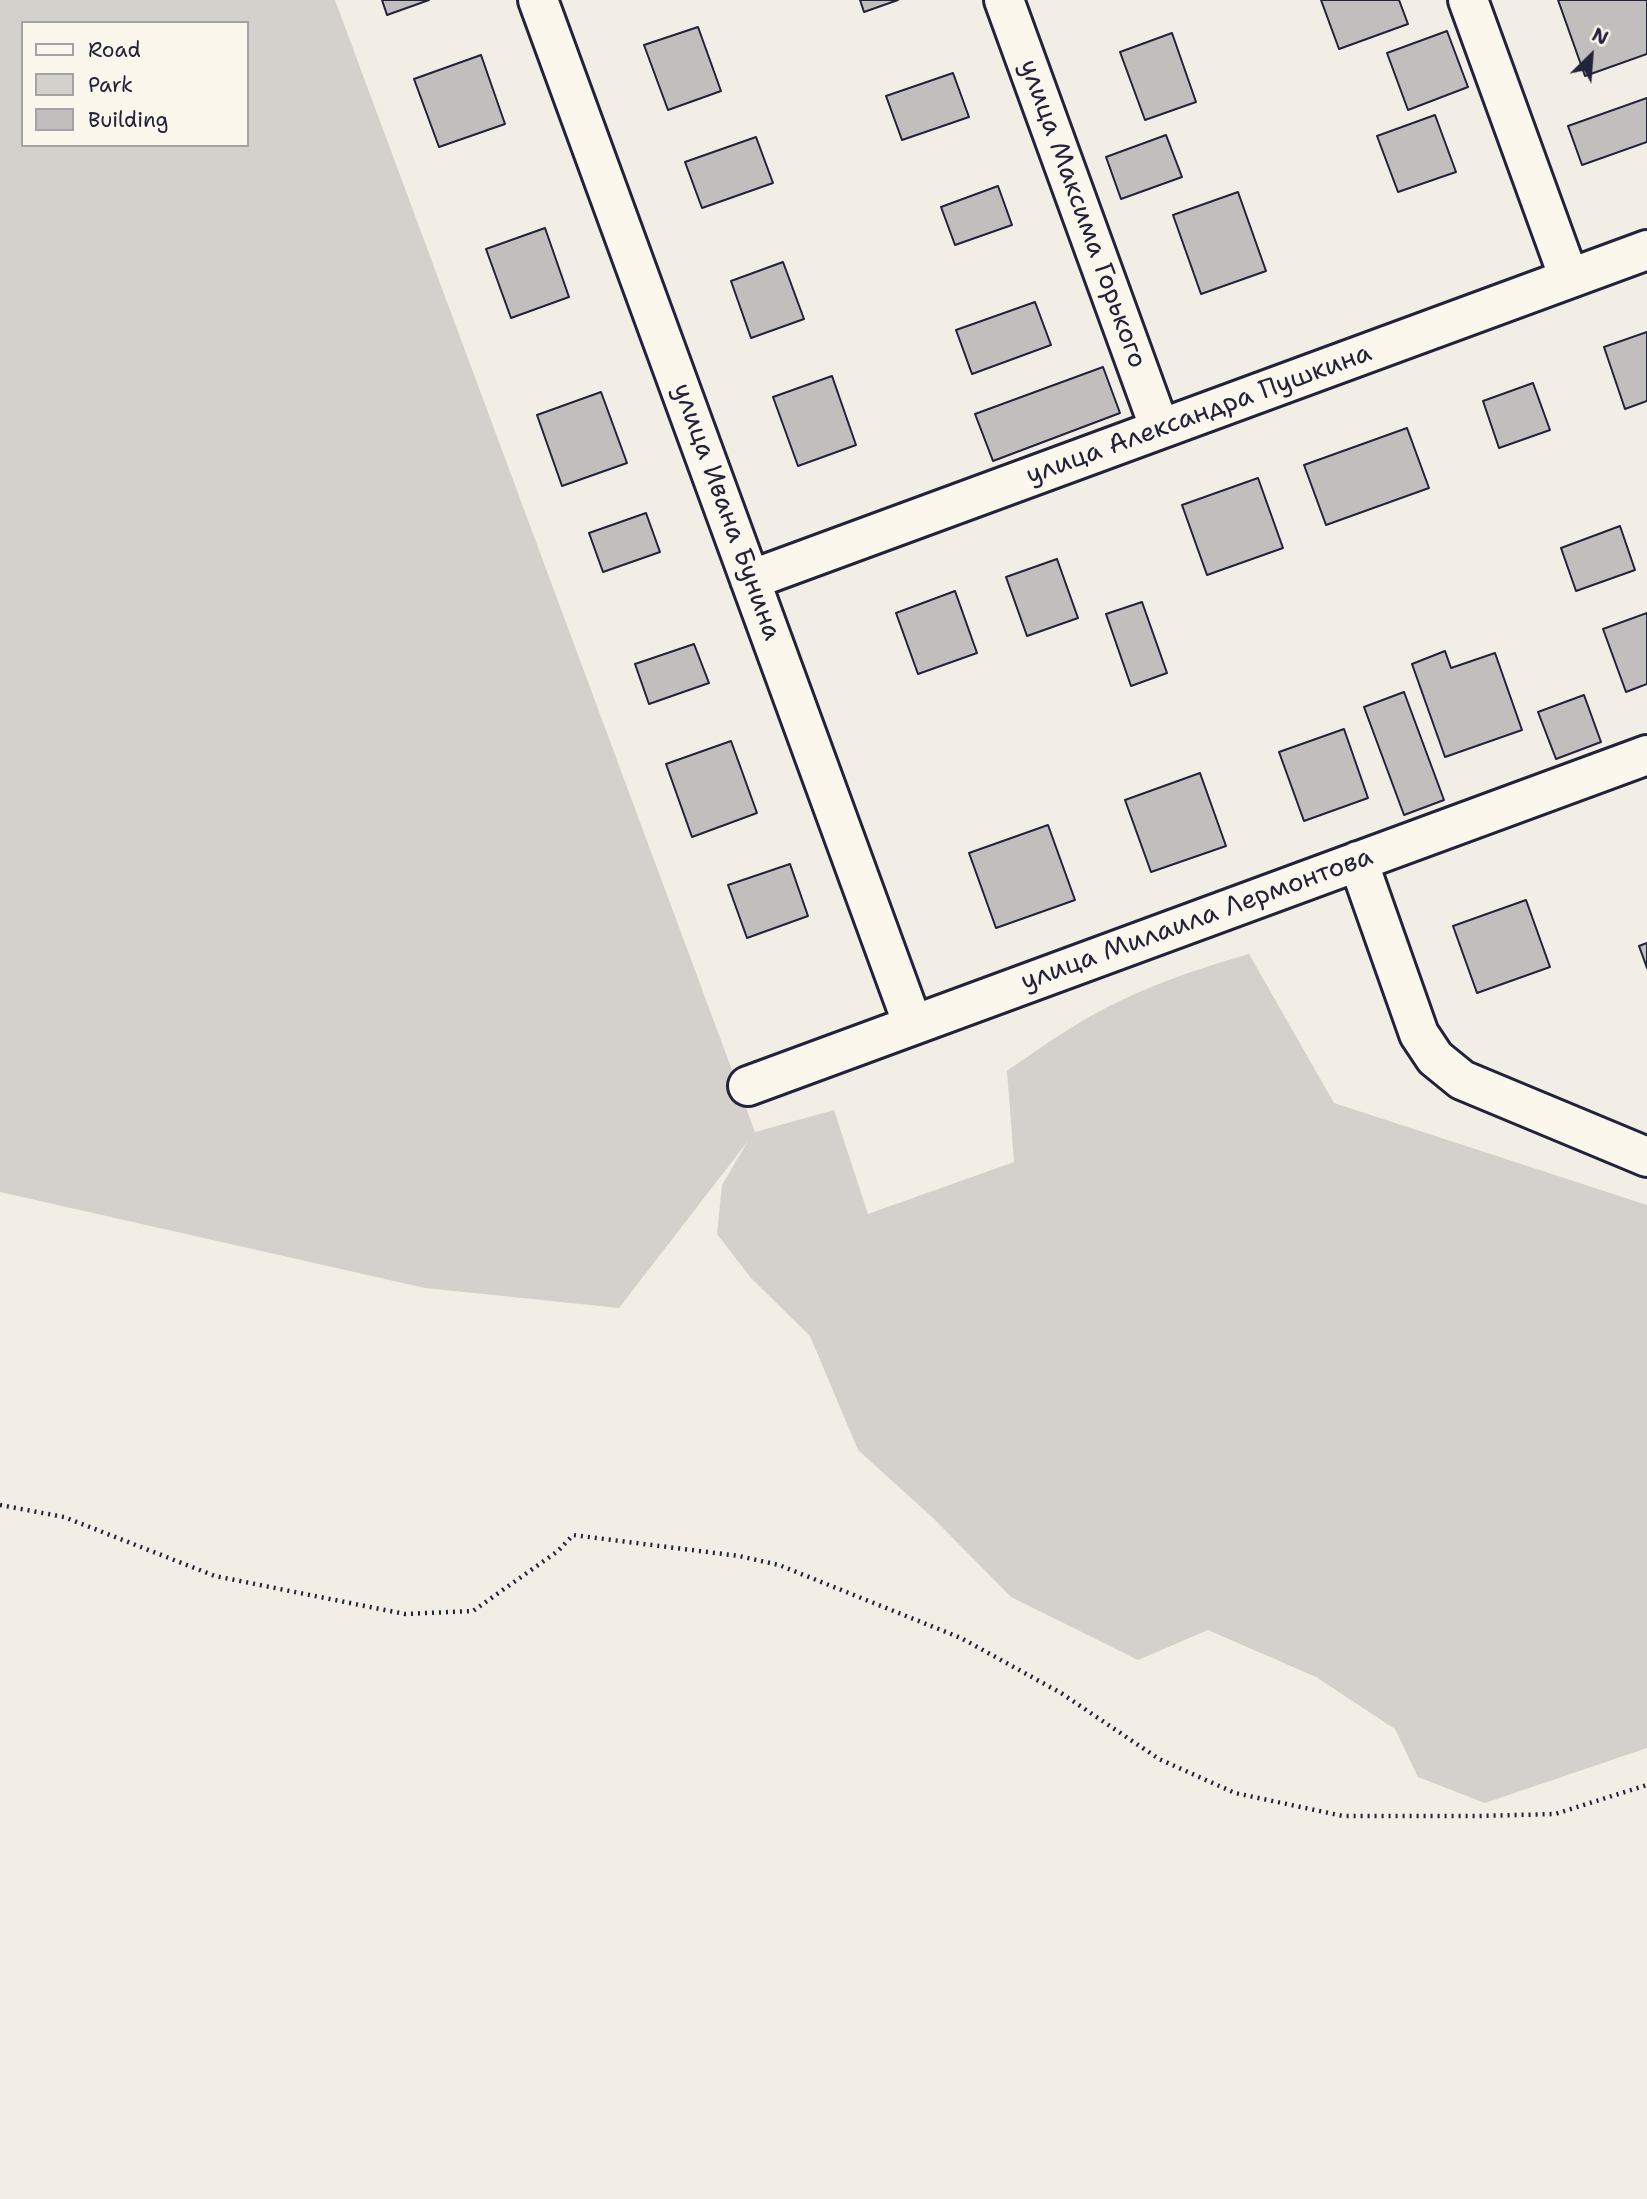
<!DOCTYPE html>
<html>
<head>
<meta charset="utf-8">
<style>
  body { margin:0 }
  #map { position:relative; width:1647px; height:2199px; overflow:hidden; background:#f2eee5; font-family:"Shantell Sans",sans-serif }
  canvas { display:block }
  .legend { position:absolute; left:21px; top:21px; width:228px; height:126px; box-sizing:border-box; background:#fbf7ec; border:2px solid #a4a2a5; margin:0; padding:9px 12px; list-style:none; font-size:21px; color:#22223b }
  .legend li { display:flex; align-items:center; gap:14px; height:35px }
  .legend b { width:35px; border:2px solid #a4a2a5 }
  .north { position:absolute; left:1556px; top:21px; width:70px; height:70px; -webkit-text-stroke:5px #fbf7ec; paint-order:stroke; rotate:25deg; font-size:19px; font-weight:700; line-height:28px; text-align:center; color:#22223b }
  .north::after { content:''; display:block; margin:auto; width:24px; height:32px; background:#22223b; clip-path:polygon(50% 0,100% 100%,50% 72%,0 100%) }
</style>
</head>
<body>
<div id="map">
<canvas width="1647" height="2199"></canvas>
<ul class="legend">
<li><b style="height:9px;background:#fbf7ec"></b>Road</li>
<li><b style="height:19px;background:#d4d1cc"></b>Park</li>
<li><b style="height:19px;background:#c2bebe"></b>Building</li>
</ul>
<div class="north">N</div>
</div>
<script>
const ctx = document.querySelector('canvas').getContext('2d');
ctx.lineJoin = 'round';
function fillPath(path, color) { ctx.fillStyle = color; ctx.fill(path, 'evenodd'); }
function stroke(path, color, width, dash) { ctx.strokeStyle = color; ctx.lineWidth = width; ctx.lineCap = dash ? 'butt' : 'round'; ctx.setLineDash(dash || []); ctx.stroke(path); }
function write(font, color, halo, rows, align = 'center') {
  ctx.font = font + ' "Shantell Sans",sans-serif'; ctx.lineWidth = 7; ctx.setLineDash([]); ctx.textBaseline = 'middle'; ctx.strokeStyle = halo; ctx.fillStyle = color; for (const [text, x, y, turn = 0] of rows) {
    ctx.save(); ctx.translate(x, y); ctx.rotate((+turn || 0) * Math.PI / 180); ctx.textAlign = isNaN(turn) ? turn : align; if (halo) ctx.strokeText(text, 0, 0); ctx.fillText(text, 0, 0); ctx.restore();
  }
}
fillPath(new Path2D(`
  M0 0H335L755 1132 834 1110 868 1214 1014 1162 1007 1071C1048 1042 1090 1013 1137 993 1173 977 1211 965 1249 954L1334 1103 1647 1205V1748L1485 1803 1418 1777 1395 1729 1316 1677 1208 1630 1138 1660 1011 1597 933 1518 858 1450 810 1336 751 1278 717 1234 722 1185 748 1141 619 1308 425 1288 0 1192ZM23 23H247V145H23Z`), '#d4d1cc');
const building = new Path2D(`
  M382 0H429L387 15Z
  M860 0H898L864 12Z
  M1321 0H1399L1408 24 1339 49Z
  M1558 0H1647V54L1585 76Z
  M698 27 721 91 668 110 644 45Z
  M1447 31 1468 87 1408 110 1387 53Z
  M1172 33 1196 102 1145 120 1120 52Z
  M481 55 505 124 439 147 414 79Z
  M953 73 969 117 902 140 886 96Z
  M1647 98V142L1582 165 1568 126Z
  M1435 115 1456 172 1398 192 1377 136Z
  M1166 135 1182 177 1121 199 1106 157Z
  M756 137 773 183 702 208 685 162Z
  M998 186 1012 225 955 245 941 207Z
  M1238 192 1266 271 1201 294 1173 215Z
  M545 228 569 297 511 318 486 249Z
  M783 262 804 319 751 338 731 281Z
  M1035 302 1051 345 972 374 956 330Z
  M1647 332V401L1625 409 1604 347Z
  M1103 367 1120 413 993 461 975 414Z
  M832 376 856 445 798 466 773 397Z
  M1533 383 1550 430 1499 448 1483 401Z
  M601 392 627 463 562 486 537 415Z
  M1407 428 1429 488 1326 525 1304 465Z
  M1258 478 1283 548 1207 575 1182 505Z
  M646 513 660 552 603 572 589 533Z
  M1620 526 1635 570 1576 591 1561 548Z
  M1057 559 1078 618 1027 636 1006 577Z
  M955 591 977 653 918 674 896 613Z
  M1142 602 1167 673 1131 686 1106 614Z
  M1647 613V684L1626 692 1603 629Z
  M694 644 709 683 649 704 635 664Z
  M1445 651 1451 668 1495 653 1522 730 1445 757 1412 664Z
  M1404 692 1444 800 1404 815 1364 707Z
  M1584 695 1601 742 1556 759 1538 712Z
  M1344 729 1368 798 1304 821 1279 752Z
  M731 741 757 813 692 837 666 764Z
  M1200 773 1226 846 1151 872 1125 800Z
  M1048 825 1075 900 996 928 969 853Z
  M790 864 808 916 747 938 728 885Z
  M1526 900 1550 967 1477 993 1453 926Z
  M1647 943V968L1639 946Z`);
fillPath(building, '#c2bebe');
stroke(building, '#22223b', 2);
const minor = new Path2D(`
  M538 0 913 1025
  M1004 0 1160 429
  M1468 0 1569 278
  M750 580 1647 250
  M1358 861 1419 1034 1435 1058 1462 1080 1647 1157
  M748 1086 1647 755`);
stroke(minor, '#22223b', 44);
stroke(new Path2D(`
  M0 1505 64 1517 215 1576 405 1614 473 1611 558 1551 573 1535 739 1556 779 1565 961 1638 1061 1693 1159 1759 1235 1793 1343 1816H1478L1555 1814 1647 1785`), '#22223b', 4.5, [2, 5]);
stroke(minor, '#fbf7ec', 38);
write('26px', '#22223b', '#fbf7ec', [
  ["улица Максима Горького",1082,214,70],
  ["улица Александра Пушкина",1199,415,-20],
  ["улица Ивана Бунина",726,512,70],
  ["улица Милаила Лермонтова",1197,920,-20]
]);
</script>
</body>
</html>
